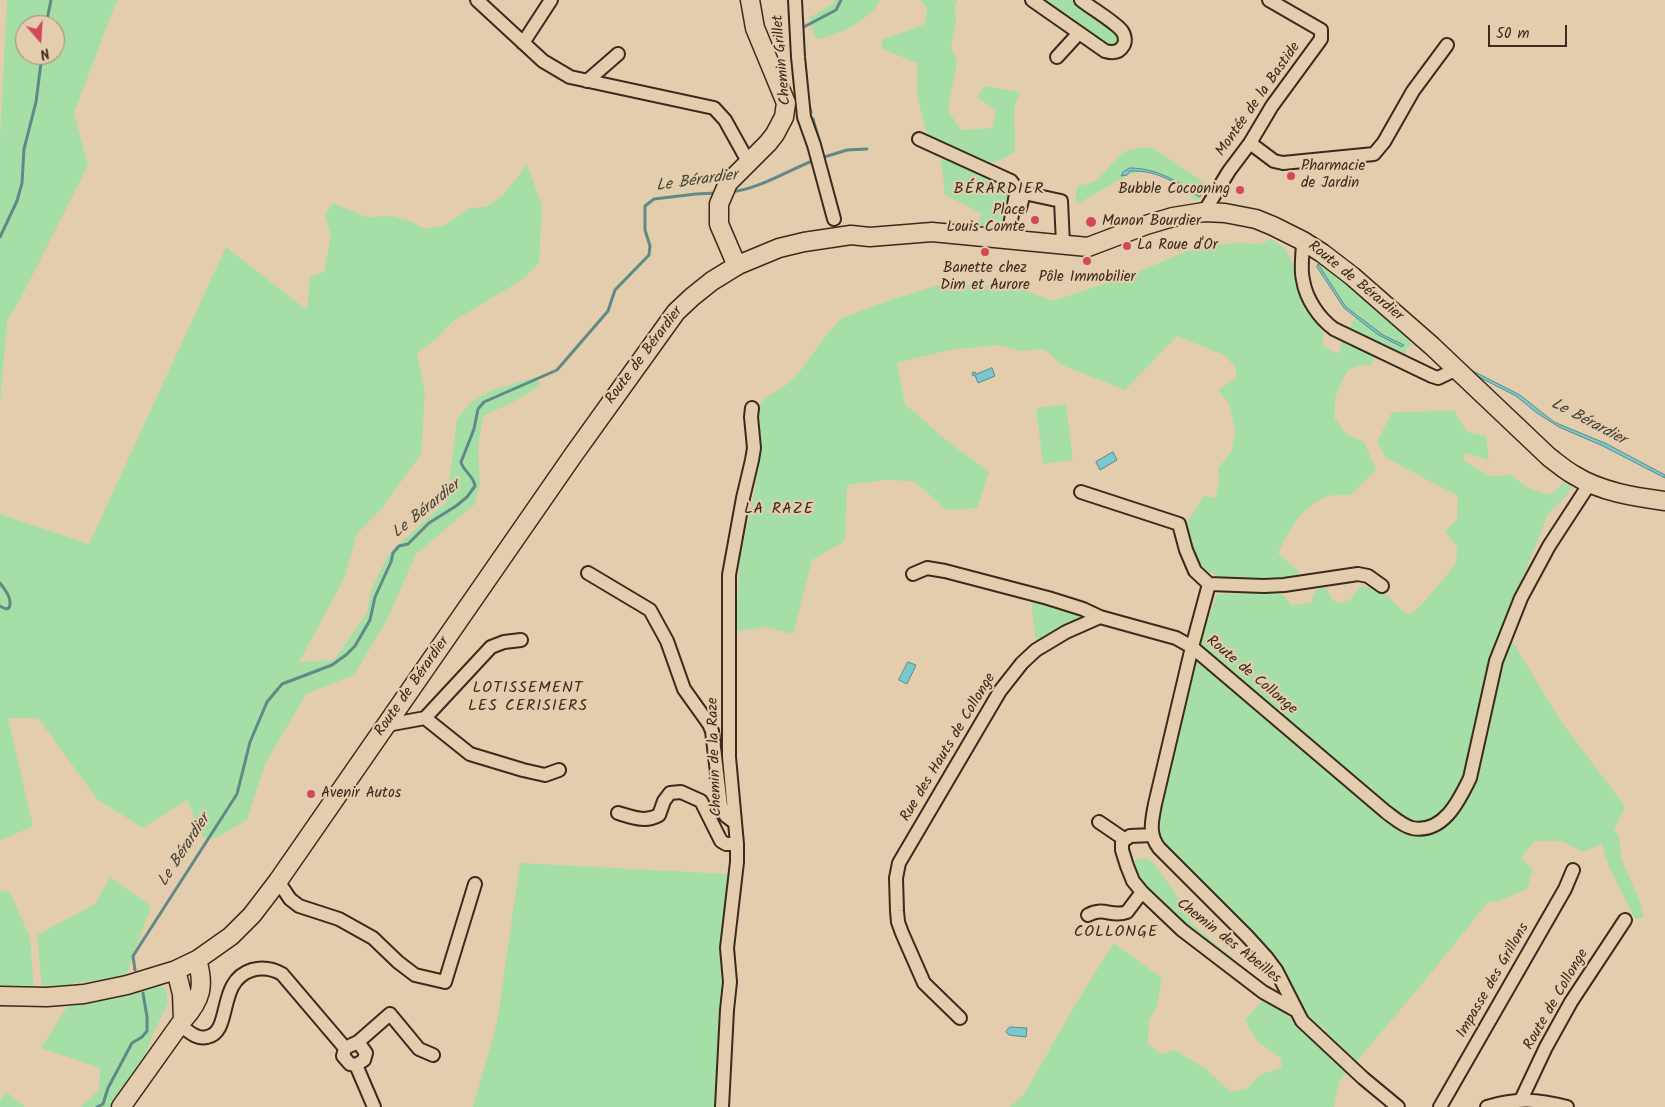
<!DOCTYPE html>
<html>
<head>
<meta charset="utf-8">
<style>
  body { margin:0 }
  #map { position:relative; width:1665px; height:1107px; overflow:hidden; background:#e4cdad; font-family:Kalam,sans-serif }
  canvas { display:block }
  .north { position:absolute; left:15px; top:15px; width:50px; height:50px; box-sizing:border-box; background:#e4cdad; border:1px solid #a08c74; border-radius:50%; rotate:161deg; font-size:14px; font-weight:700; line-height:20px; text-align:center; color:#3b2a1e }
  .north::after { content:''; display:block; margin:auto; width:18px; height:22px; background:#d1495b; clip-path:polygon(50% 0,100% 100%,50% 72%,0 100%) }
  .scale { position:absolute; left:1488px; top:25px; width:79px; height:22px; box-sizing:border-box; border:2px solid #3b2a1e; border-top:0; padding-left:6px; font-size:15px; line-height:18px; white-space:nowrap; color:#3b2a1e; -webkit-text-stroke:4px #e4cdad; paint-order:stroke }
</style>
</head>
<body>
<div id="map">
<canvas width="1665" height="1107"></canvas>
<div class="north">N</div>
<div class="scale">50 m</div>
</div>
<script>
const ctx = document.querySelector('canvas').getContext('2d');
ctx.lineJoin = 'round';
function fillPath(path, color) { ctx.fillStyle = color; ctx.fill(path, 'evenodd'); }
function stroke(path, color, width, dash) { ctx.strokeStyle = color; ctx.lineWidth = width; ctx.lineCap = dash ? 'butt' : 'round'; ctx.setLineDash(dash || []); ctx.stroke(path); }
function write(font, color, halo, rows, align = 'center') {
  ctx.font = font + ' Kalam,sans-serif'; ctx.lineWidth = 4.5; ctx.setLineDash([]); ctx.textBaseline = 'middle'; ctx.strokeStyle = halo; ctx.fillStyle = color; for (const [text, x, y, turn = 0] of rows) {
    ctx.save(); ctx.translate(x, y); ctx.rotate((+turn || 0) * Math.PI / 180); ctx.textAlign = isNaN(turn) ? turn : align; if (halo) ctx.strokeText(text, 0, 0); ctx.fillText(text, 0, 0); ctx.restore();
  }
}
fillPath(new Path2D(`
  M7 0H117L74 113 88 165 25 290 7 321 0 405V140ZM25 25H55V55H25Z
  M835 0H880C872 19 836 37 816 39L809 18 832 4Z
  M920 0H957L955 6 956 23 951 45 957 62 948 110 961 130 992 128 996 111 977 97 985 86 1020 92 1014 107 1015 152C1008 155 1001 161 994 162 979 164 943 145 928 139L917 96V63L882 49V40L925 24 927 8Z
  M1042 0H1072L1119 33 1120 39 1116 47 1109 48Z
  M1143 147 1153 148 1205 183 1206 189 1199 199 1196 200 1191 198 1192 194 1157 174 1142 172 1130 174 1079 203H1075L1077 186 1083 185 1096 181 1123 152Z
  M943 155 1001 182C1016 198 1008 209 1004 228L999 231H973L982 215 968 206 945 195 941 159Z
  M527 165 542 205 539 263 522 280 452 322 436 339 417 353 425 393 421 454 383 507 357 534 344 579 299 662 334 660 367 613 371 590 390 552 447 501 457 419 470 403 490 391 536 377 540 385 513 402 483 416 478 448 480 483 475 504 416 554 387 620 354 675 306 694 265 764 247 820 214 839 203 837 187 800 143 828 97 799 38 718H8L33 826 0 841V514L89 544 226 247 307 310 310 277 324 272 331 236 325 215 333 203 366 217 392 216 410 221 425 229 445 225 470 208 486 207 502 196Z
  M1270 239 1285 248 1294 266 1310 313 1323 332V346L1336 353H1339L1343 339 1372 354 1374 360 1371 366 1365 364 1348 370 1341 383 1335 399 1334 417 1346 434 1364 442 1376 470 1351 495C1343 495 1333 494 1326 497 1301 507 1289 530 1278 553L1299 572V578L1244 581 1220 577 1198 567 1185 526 1204 496 1213 498 1216 497 1219 480 1218 469 1232 450 1235 431 1229 404 1218 390 1236 378V368L1226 356 1177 336 1125 390 1062 365 1044 349 1021 351 998 345 949 350 897 363 905 404 952 445 989 472 977 508 947 510 914 481 885 480 847 485 845 541 812 560 793 634 766 627 735 632 740 559 755 489 758 456 755 412 758 406 764 399 789 383 801 370 823 339 842 318 893 299 943 284 1015 286 1052 301 1123 278 1200 246 1240 243 1260 244Z
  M1318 264 1325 265 1342 277 1414 339 1403 356 1377 347 1349 329 1356 315 1346 306Z
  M1066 404 1073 460 1043 464 1036 408Z
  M1454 411 1467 432 1486 436 1489 460 1465 453 1464 461 1490 476 1512 475 1526 487 1551 495 1566 480 1572 485 1566 496 1548 514 1499 638 1512 641 1562 723 1625 806 1614 831 1619 835 1621 858 1640 902 1644 917 1635 919 1609 867 1602 844 1583 852 1561 841H1535L1521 858 1533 870 1527 889 1499 901 1488 902 1428 977 1339 1082 1334 1107H1010L1025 1093 1076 1003 1114 943 1162 978 1157 1007 1149 1020 1148 1044 1161 1054 1174 1050 1206 1069 1231 1092 1248 1088 1260 1075 1281 1068 1282 1059 1257 1041 1245 1020 1262 1001 1275 999 1184 927 1138 881 1131 864C1138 857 1145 858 1153 862L1187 910 1191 923 1285 1002 1287 1015 1314 1042 1323 1036 1326 1028H1314L1306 1018 1288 986 1162 843 1158 834V810L1201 640 1217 594 1277 592 1284 596 1291 605 1311 603 1314 593 1319 588H1326L1332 599 1339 603 1350 600 1360 587C1380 585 1393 601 1406 614L1412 613 1422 604 1456 564 1457 547 1445 531 1457 519 1458 496 1386 458 1377 442 1392 412Z
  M1031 599 1079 614V618L1036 644Z
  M520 863 728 874 716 1107H473L497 1023Z
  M110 877 151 906 126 976 42 988 37 935 95 904Z
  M0 891 10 892 30 938 34 990H0Z
  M156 983 166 990 168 1003 150 1041 144 1059 114 1107H81L99 1090 100 1068 41 1048 67 1007 113 997Z
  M6 1092 25 1107H0V1100Z`), '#a5dfa5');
const water = new Path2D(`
  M1130 168C1158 168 1177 182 1201 195L1200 197C1175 184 1160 170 1130 171L1127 175 1121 176 1123 172Z
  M1318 264 1346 307 1383 335 1404 345 1402 347 1377 334 1344 308 1317 267Z
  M992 368 995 376 978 383 975 375 973 376 972 373 975 372 976 374Z
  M1473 371 1520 395 1554 422 1607 444 1665 475V478L1603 446 1559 427 1537 413 1516 396 1475 375Z
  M1113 452 1117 460 1100 470 1096 462Z
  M908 662 916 665 907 684 899 680Z
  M1010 1027 1027 1028 1026 1037 1009 1035 1006 1032Z`);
fillPath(water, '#78c9cf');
stroke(water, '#608988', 1);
stroke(new Path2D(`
  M46 25 51 0
  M800 29 836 10 841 0
  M808 102 811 112
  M813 119 819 140
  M821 158 847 150 867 149
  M730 192C760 189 788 170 815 160
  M0 237 17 201 22 183 24 149 36 102 42 55
  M1342 340 1377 357
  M0 583C5 590 13 599 9 608L6 609 0 606
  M135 970 133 956 237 794 250 742 267 702 282 684 332 665 346 655 355 646 370 620 375 597 391 562 393 553 399 546 408 544 429 523 456 506 467 497 475 486C474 476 463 471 461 462L474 429 478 409 484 402 557 370 608 311 615 290 649 255 650 246 645 230V206L654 199 696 194 717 193
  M97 1107 103 1104 108 1088 132 1043 142 1037 147 1031V1017L143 993`), '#608988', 3);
const street = new Path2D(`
  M477 0 543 61 570 77 714 108 725 120 745 156 749 161
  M795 0 798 57 804 117 814 145 834 219
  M1032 0 1105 51C1112 53 1119 53 1123 46 1126 42 1125 35 1122 31 1115 22 1091 8 1081 0
  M523 43 551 0
  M1057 57 1079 33
  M587 81 618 54
  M919 139 1011 181 1017 189 1016 194 1007 241
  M1250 143 1274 161 1283 163 1374 154 1384 142 1413 91 1447 45
  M1020 208 1024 193 1061 201 1063 244
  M1204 212 1229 171 1250 143 1272 106 1321 39V30L1269 0
  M1303 241C1303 253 1300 268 1303 280 1306 299 1319 318 1334 329L1432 376 1438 378 1457 369
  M1081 492 1179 524 1186 550 1195 571 1209 584
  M588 573 650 610 667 641 684 689 709 724 712 731 721 806 726 816 734 822
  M913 574 927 568 945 571 1048 598 1083 609 1100 617
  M1382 586 1368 576 1358 574 1284 585 1264 586 1209 584 1192 647 1155 804C1152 820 1148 834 1159 848L1247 936 1267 958 1276 970 1302 1021 1363 1078 1398 1107
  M425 718 491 647 504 642 521 640
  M387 725 425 718 470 754 523 770 545 775 559 770
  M618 813C632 817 645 823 659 815L664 801 670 793 681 792 701 801 721 841 726 844H737
  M1099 822 1124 839
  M1152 835 1130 836 1122 842V850L1127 866 1133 881 1142 892 1182 930 1263 992 1297 1011
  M278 881 290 899 299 906 339 919 373 938 398 962 415 975 445 982 475 884
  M1088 915C1105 906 1111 918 1127 912L1142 892
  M960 1018 924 983 902 933 898 922 897 911 896 878 899 863 1000 691 1022 663 1036 650 1066 632 1100 617 1176 638 1192 647 1386 812C1393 817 1403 826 1412 828 1443 834 1459 801 1470 778L1496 661 1521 598 1549 546 1590 483
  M179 1025C188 1030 196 1040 207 1037 233 1032 216 981 252 970 263 967 273 969 282 974L345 1048
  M358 1042 390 1014 419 1049 433 1055
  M358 1042 366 1053 364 1060 356 1065 350 1064 343 1056 345 1048Z
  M356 1065 374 1107
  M1521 1100 1546 1047 1571 1002 1625 920
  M722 1107 727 1010 730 982 727 948 737 862V844L729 757V575L743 498 752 460 754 448 751 417 752 408
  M1440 1107 1565 889 1573 870
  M1487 1107C1517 1098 1537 1099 1567 1107`);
const secondary = new Path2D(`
  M737 266 719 224V204L728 183 768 143 775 134 784 117 786 103 755 28 750 0
  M176 970 182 994 183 1020
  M0 996 47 997 84 994 127 985 176 970 197 960 231 936 252 915 278 881 574 454 676 312 692 297 712 281 738 265 779 248 804 242 851 235 870 237 932 232 1088 247 1146 225 1173 217 1204 212 1225 213 1256 219 1273 226 1303 241 1322 253 1352 276 1432 346 1549 457C1557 463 1565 470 1574 475 1601 492 1635 497 1665 501
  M121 1107 183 1020C201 1000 205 986 197 960`);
stroke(street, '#3b2a1e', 16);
stroke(secondary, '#3b2a1e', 21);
stroke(street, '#e4cdad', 12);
stroke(secondary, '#e4cdad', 18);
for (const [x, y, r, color] of [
  [1291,176,5,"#d1495b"],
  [1240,190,5,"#d1495b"],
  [1035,220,5,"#d1495b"],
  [1091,222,6,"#d1495b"],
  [1127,246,5,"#d1495b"],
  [985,252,5,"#d1495b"],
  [1087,261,5,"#d1495b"],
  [311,794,5,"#d1495b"]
]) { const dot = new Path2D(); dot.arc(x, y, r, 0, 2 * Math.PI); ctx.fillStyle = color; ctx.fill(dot); stroke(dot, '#e4cdad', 2); }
write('15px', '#3b2a1e', '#e4cdad', [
  ["Chemin Grillet",783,60,-95],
  ["Montée de la Bastide",1259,100,-55],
  ["Route de Bérardier",1355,282,39],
  ["Route de Bérardier",645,356,-53],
  ["Route de Collonge",1251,676,40],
  ["Route de Bérardier",413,687,-55],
  ["Rue des Hauts de Collonge",949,748,-59],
  ["Chemin de la Raze",716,757,-92],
  ["Chemin des Abeilles",1228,942,38],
  ["Impasse des Grillons",1494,981,-60],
  ["Route de Collonge",1557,1000,-60]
]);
write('15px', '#3b2a1e', '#e4cdad', [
  ["Pharmacie",1301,167],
  ["de Jardin",1301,184],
  ["Bubble Cocooning",1230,190,"right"],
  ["Place",1025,211,"right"],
  ["Louis Comte",1025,228,"right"],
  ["Manon Bourdier",1102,222],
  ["La Roue d'Or",1137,246],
  ["Banette chez",985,269,"center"],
  ["Dim et Aurore",985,286,"center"],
  ["Pôle Immobilier",1087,278,"center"],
  ["Avenir Autos",321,794]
], 'left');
write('italic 16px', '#444239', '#e4cdad', [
  ["Le Bérardier",697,182,-8],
  ["Le Bérardier",1588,423,28],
  ["Le Bérardier",427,510,-39],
  ["Le Bérardier",185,851,-57]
]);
ctx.letterSpacing = '1px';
write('16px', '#3b2a1e', '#e4cdad', [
  ["BÉRARDIER",999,190],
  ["LA RAZE",779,510],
  ["LOTISSEMENT",528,689],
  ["LES CERISIERS",528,707],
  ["COLLONGE",1116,933]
]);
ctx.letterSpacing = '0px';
</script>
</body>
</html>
